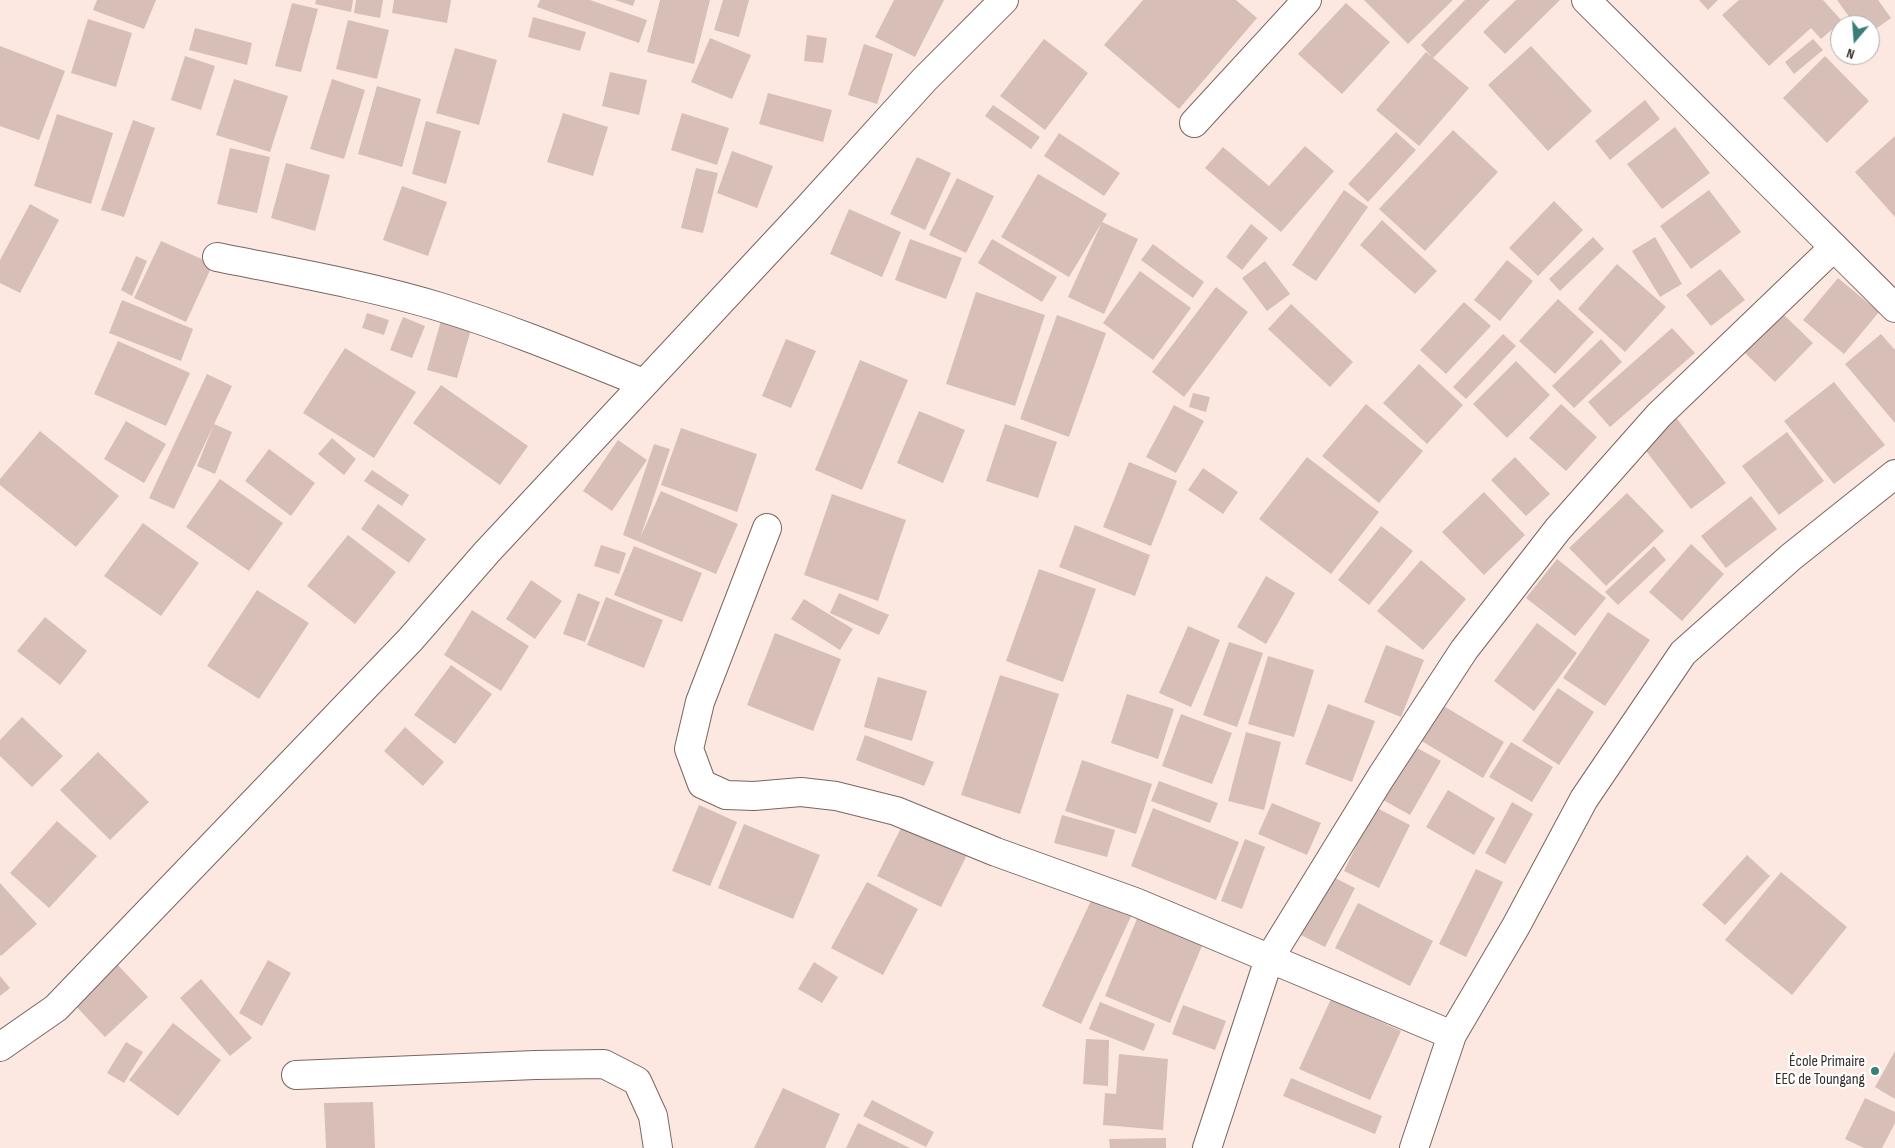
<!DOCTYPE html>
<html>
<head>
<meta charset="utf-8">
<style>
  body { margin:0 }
  #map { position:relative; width:1895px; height:1148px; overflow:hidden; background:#fce8e1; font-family:"Sofia Sans Condensed",sans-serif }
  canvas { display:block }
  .north { position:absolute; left:1830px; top:15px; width:50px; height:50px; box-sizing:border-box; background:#fff; border:1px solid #aeaba9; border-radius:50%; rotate:198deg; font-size:14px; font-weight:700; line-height:20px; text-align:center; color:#352c28 }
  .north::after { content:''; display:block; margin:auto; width:18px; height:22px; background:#397f78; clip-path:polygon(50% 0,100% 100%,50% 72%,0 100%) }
</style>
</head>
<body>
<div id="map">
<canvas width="1895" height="1148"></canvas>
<div class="north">N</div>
</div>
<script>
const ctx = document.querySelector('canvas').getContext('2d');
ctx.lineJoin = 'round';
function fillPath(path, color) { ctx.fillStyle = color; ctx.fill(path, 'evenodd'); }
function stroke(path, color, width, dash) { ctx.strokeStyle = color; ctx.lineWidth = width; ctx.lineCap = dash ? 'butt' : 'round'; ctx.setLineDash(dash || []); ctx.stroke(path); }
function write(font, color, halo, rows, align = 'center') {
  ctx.font = font + ' "Sofia Sans Condensed",sans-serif'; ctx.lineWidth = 4.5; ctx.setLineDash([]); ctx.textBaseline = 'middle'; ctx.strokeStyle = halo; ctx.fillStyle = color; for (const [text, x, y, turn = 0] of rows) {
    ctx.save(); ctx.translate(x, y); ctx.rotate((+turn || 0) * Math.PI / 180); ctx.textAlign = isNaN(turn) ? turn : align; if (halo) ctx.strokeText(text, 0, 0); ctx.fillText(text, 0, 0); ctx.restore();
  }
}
fillPath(new Path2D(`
  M97 0H156L144 29 93 10Z
  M316 0H353L351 12 315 4Z
  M356 0H383L380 18 354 13Z
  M394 0H451L447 23 392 13Z
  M540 0H590L647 20 639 43 537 7Z
  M615 0H635L633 6Z
  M660 0H710L694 64 647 52Z
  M723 0H749L739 37 714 30Z
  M894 0H944L915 57 875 37Z
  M1143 0H1236L1257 18 1179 109 1104 45Z
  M1364 0H1453L1408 44Z
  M1465 0H1490L1433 58 1421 45Z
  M1516 0H1560L1505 54 1483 32Z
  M1699 0H1718L1708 10Z
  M1739 0H1823L1842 21 1821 39 1811 28 1769 66 1722 15Z
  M1837 0H1878L1891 18 1870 33V25H1855Z
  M292 3 318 9 301 72 275 66Z
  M1346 3 1390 42 1342 94 1298 54Z
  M533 17 586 32 580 51 528 37Z
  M88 19 132 33 116 87 71 73Z
  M348 20 389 30 377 79 336 69Z
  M195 28 252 43 247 65 189 50Z
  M807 35 827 38 823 63 804 61Z
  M710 38 751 55 732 99 691 82Z
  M1044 39 1088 73 1045 130 1000 96Z
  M1813 39 1823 50 1794 74 1785 62Z
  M864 44 893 54 877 104 848 95Z
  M0 46 65 71 39 140 0 126Z
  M1531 46 1592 111 1548 151 1488 85Z
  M455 48 497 60 479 125 436 113Z
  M1426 52 1469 88 1419 146 1376 110Z
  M185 56 215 66 201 110 171 100Z
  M1825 56 1869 101 1827 143 1783 98Z
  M610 72 647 80 639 115 602 106Z
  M234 79 288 96 270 152 216 135Z
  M332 79 365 90 344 159 310 149Z
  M377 86 421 99 402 167 358 154Z
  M768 93 832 110 823 142 759 124Z
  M1645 100 1660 119 1610 160 1595 141Z
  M993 105 1040 137 1031 149 985 116Z
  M563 113 608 127 593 176 547 162Z
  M682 113 729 128 717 165 671 150Z
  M57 114 113 133 91 204 34 186Z
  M133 120 155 128 124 217 101 210Z
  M426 121 461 131 446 184 412 174Z
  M1675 127 1710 173 1662 209 1627 164Z
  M1453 130 1498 172 1425 251 1379 209Z
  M1396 132 1416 150 1368 202 1348 184Z
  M1059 133 1120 173 1104 196 1044 156Z
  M1895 136V217L1855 172Z
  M1305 146 1334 171 1281 232 1205 168 1223 147 1269 186Z
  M230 148 270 157 257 213 217 204Z
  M732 151 773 166 757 208 717 193Z
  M917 157 951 173 925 230 890 214Z
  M286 163 330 175 315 231 271 218Z
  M696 168 718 173 703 233 681 228Z
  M1038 174 1107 214 1069 277 1001 237Z
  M957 178 994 196 966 253 929 235Z
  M402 186 447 202 428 256 383 240Z
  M1344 190 1368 207 1316 281 1292 265Z
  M1709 190 1741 232 1691 269 1660 226Z
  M1554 201 1583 230 1538 276 1509 248Z
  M30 204 59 220 20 293 0 283V260Z
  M849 209 901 232 882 277 830 254Z
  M1382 220 1437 271 1415 294 1360 245Z
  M1102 222 1138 239 1104 314 1068 297Z
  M1251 224 1268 238 1242 270 1226 257Z
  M1593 237 1604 249 1560 291 1549 279Z
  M1655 237 1682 284 1660 297 1632 251Z
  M910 239 962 258 946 299 895 280Z
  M992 239 1057 277 1042 302 978 263Z
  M161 241 213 264 186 322 134 298Z
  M1153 244 1204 282 1193 298 1141 260Z
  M136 256 147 261 132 296 121 290Z
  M1507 260 1533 281 1500 321 1474 300Z
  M1265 261 1290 294 1267 311 1242 278Z
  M1617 264 1666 307 1625 352 1578 309Z
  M1720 269 1745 300 1711 326 1686 295Z
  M1140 271 1191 308 1153 360 1103 323Z
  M1838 278 1879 312 1844 354 1803 320Z
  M1216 287 1248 312 1184 397 1152 372Z
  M976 292 1045 315 1015 406 946 384Z
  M1558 299 1594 332 1555 374 1519 341Z
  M122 300 193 329 181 361 109 333Z
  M1464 302 1491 326 1446 374 1420 350Z
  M1291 304 1353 362 1330 387 1268 329Z
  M367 313 389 320 384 335 362 328Z
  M1782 313 1813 343 1775 382 1744 352Z
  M1057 315 1106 333 1069 437 1020 419Z
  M403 317 425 326 412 358 390 350Z
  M442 317 472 326 457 378 427 370Z
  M1672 328 1695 353 1610 427 1588 402Z
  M1503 334 1516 346 1466 399 1453 387Z
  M1881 334 1895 350V423L1845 364Z
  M786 339 816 351 791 408 762 396Z
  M1601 339 1622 362 1574 408 1552 386Z
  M118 341 190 373 166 426 94 394Z
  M345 348 416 392 374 458 303 413Z
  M860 360 908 380 862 490 815 470Z
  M1516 361 1550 395 1507 438 1473 404Z
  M1419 364 1463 405 1427 444 1383 403Z
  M207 374 232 386 174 509 149 498Z
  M1834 382 1885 445 1834 484 1784 421Z
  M441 385 528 446 500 485 413 423Z
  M1193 393 1210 397 1206 412 1189 407Z
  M1366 404 1423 451 1379 503 1322 456Z
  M1561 404 1597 437 1566 471 1529 438Z
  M1174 405 1204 421 1176 473 1146 457Z
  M919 411 965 430 943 483 897 463Z
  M1674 415 1726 483 1691 509 1639 442Z
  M126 421 166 444 144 483 104 459Z
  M214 424 232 432 215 474 197 466Z
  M1005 424 1057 442 1038 498 986 481Z
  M681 428 757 454 737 512 661 485Z
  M40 431 119 496 76 547 0 485V479Z
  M1787 432 1824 481 1779 515 1742 466Z
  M332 438 356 459 344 475 318 454Z
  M618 440 647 460 612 511 583 491Z
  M654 444 670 449 640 538 661 491 738 524 716 574 623 535Z
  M269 449 315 483 291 516 245 481Z
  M1307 457 1379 512 1331 574 1259 519Z
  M1515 457 1550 494 1526 516 1491 480Z
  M1129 462 1177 481 1151 546 1103 527Z
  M1203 468 1238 492 1223 514 1188 490Z
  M372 470 409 495 402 506 364 481Z
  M220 479 283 523 249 571 186 527Z
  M1484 492 1525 535 1484 575 1442 532Z
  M1627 493 1664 531 1606 586 1569 548Z
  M832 494 906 520 878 601 804 575Z
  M1751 496 1777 529 1726 568 1701 536Z
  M378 504 426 539 409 563 361 529Z
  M143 523 199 563 161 616 104 576Z
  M1075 525 1150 555 1135 596 1059 567Z
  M1381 526 1413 551 1369 605 1338 580Z
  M348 535 396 572 355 624 307 586Z
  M1691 544 1724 574 1682 621 1649 592Z
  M601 545 626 553 619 574 594 566Z
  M634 546 702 573 682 622 614 595Z
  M1654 546 1666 560 1618 605 1605 592Z
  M1557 559 1606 598 1575 636 1526 598Z
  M1421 560 1466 599 1423 650 1377 611Z
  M1039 569 1096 589 1063 682 1006 661Z
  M1266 576 1295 593 1266 644 1237 627Z
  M531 580 562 601 535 639 506 619Z
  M257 590 309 623 259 699 207 666Z
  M578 593 600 602 585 642 563 634Z
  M839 593 889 615 879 635 830 613Z
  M606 597 663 620 644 668 587 645Z
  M804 599 853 629 840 650 791 619Z
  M472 610 529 646 501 691 444 655Z
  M1608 612 1650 640 1605 706 1563 678Z
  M45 617 87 651 60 685 17 651Z
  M1537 623 1577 653 1534 711 1494 681Z
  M1188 626 1220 640 1191 707 1159 693Z
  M775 633 841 659 813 731 747 705Z
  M1229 642 1263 653 1237 727 1203 715Z
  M1386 645 1424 660 1401 717 1364 702Z
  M1268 656 1314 670 1294 737 1248 724Z
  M451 665 492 694 455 744 414 715Z
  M1000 675 1059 694 1020 814 961 795Z
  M878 677 927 691 912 741 864 727Z
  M1558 688 1594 712 1559 765 1522 741Z
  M1127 694 1174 709 1158 759 1111 743Z
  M1328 704 1375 721 1352 782 1305 764Z
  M1442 705 1504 742 1483 778 1420 740Z
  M1181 714 1232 733 1212 784 1162 766Z
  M22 717 63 756 32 787 0 756V740Z
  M405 727 444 762 423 786 384 751Z
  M1246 732 1281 742 1264 810 1228 801Z
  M865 735 934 762 924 786 856 760Z
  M1511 742 1553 767 1532 802 1489 777Z
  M1408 743 1441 761 1410 815 1378 797Z
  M98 752 149 802 110 840 60 790Z
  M1082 760 1152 784 1136 834 1065 811Z
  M1159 781 1218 803 1210 823 1151 801Z
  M1448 790 1495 818 1474 855 1426 827Z
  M1512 802 1533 814 1505 864 1485 853Z
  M1272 803 1321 823 1307 855 1258 834Z
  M699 805 737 822 710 886 672 871Z
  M1375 807 1410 825 1379 888 1344 871Z
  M1153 808 1239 842 1216 900 1131 866Z
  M1062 815 1115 830 1107 857 1054 843Z
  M905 820 969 851 941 907 877 876Z
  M57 821 97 856 49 908 10 873Z
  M744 824 820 855 793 919 718 888Z
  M1245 839 1265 847 1242 909 1221 901Z
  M1747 855 1770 876 1725 925 1702 905Z
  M1476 869 1503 882 1466 957 1439 944Z
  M1781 872 1847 927 1792 995 1725 940Z
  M1325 873 1355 888 1325 947 1295 932Z
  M867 882 918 909 883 975 831 948Z
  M0 883 37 924 1 956 0 955Z
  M1095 892 1134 910 1081 1024 1042 1006Z
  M1358 903 1433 941 1410 986 1335 948Z
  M1141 909 1206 936 1170 1023 1105 996Z
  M268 960 291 973 262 1026 239 1013Z
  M814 962 838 977 822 1003 798 989Z
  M116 963 148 997 105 1037 73 1003Z
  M0 976 10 988 0 996Z
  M201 979 252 1038 230 1056 180 998Z
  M1331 999 1401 1031 1370 1100 1299 1069Z
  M1100 1002 1155 1024 1144 1051 1089 1029Z
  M1183 1005 1226 1021 1215 1050 1172 1034Z
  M173 1023 221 1060 178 1116 129 1080Z
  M1086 1039 1109 1040 1108 1086 1083 1084Z
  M126 1042 143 1052 124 1083 107 1073Z
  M1895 1051V1099L1875 1087Z
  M1119 1054 1168 1059 1163 1130 1103 1125 1105 1093 1116 1094Z
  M1291 1078 1382 1116 1375 1134 1283 1096Z
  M783 1088 840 1114 825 1148H754Z
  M1865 1098 1895 1112V1123L1882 1148H1864L1845 1139Z
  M872 1100 934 1132 926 1147 863 1116Z
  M373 1102 375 1148H326L324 1103Z
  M858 1123 910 1148H846Z
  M1166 1138V1148H1110L1109 1139Z`), '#d7bfb7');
const minor = new Path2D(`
  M1194 123 1307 0
  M217 257C291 272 367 285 440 307 509 328 576 356 643 383
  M767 528 700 702 689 749 702 784 726 795 754 796 801 792 836 796 896 811 996 852 1135 902 1452 1035
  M296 1075 535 1065 604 1064 637 1081 653 1116 658 1148
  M1207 1148 1269 959 1381 777 1464 650 1558 529 1659 415 1833 248
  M1414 1148 1452 1035 1516 926 1584 799 1683 653 1791 557 1895 474`);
const tertiary = new Path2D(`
  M1586 0 1895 308
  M0 1047 56 1008 410 640 487 552 807 209 924 80 1004 0`);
stroke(minor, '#7b665f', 30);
stroke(tertiary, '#7b665f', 30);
stroke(minor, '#fff', 28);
stroke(tertiary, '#fff', 28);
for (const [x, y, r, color] of [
  [1875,1071,5,"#397f78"]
]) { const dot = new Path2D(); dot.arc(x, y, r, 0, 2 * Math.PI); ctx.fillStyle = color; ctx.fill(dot); stroke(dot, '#fff', 2); }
write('16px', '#352c28', '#fff', [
  ["École Primaire",1865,1062],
  ["EEC de Toungang",1865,1080]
], 'right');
</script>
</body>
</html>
